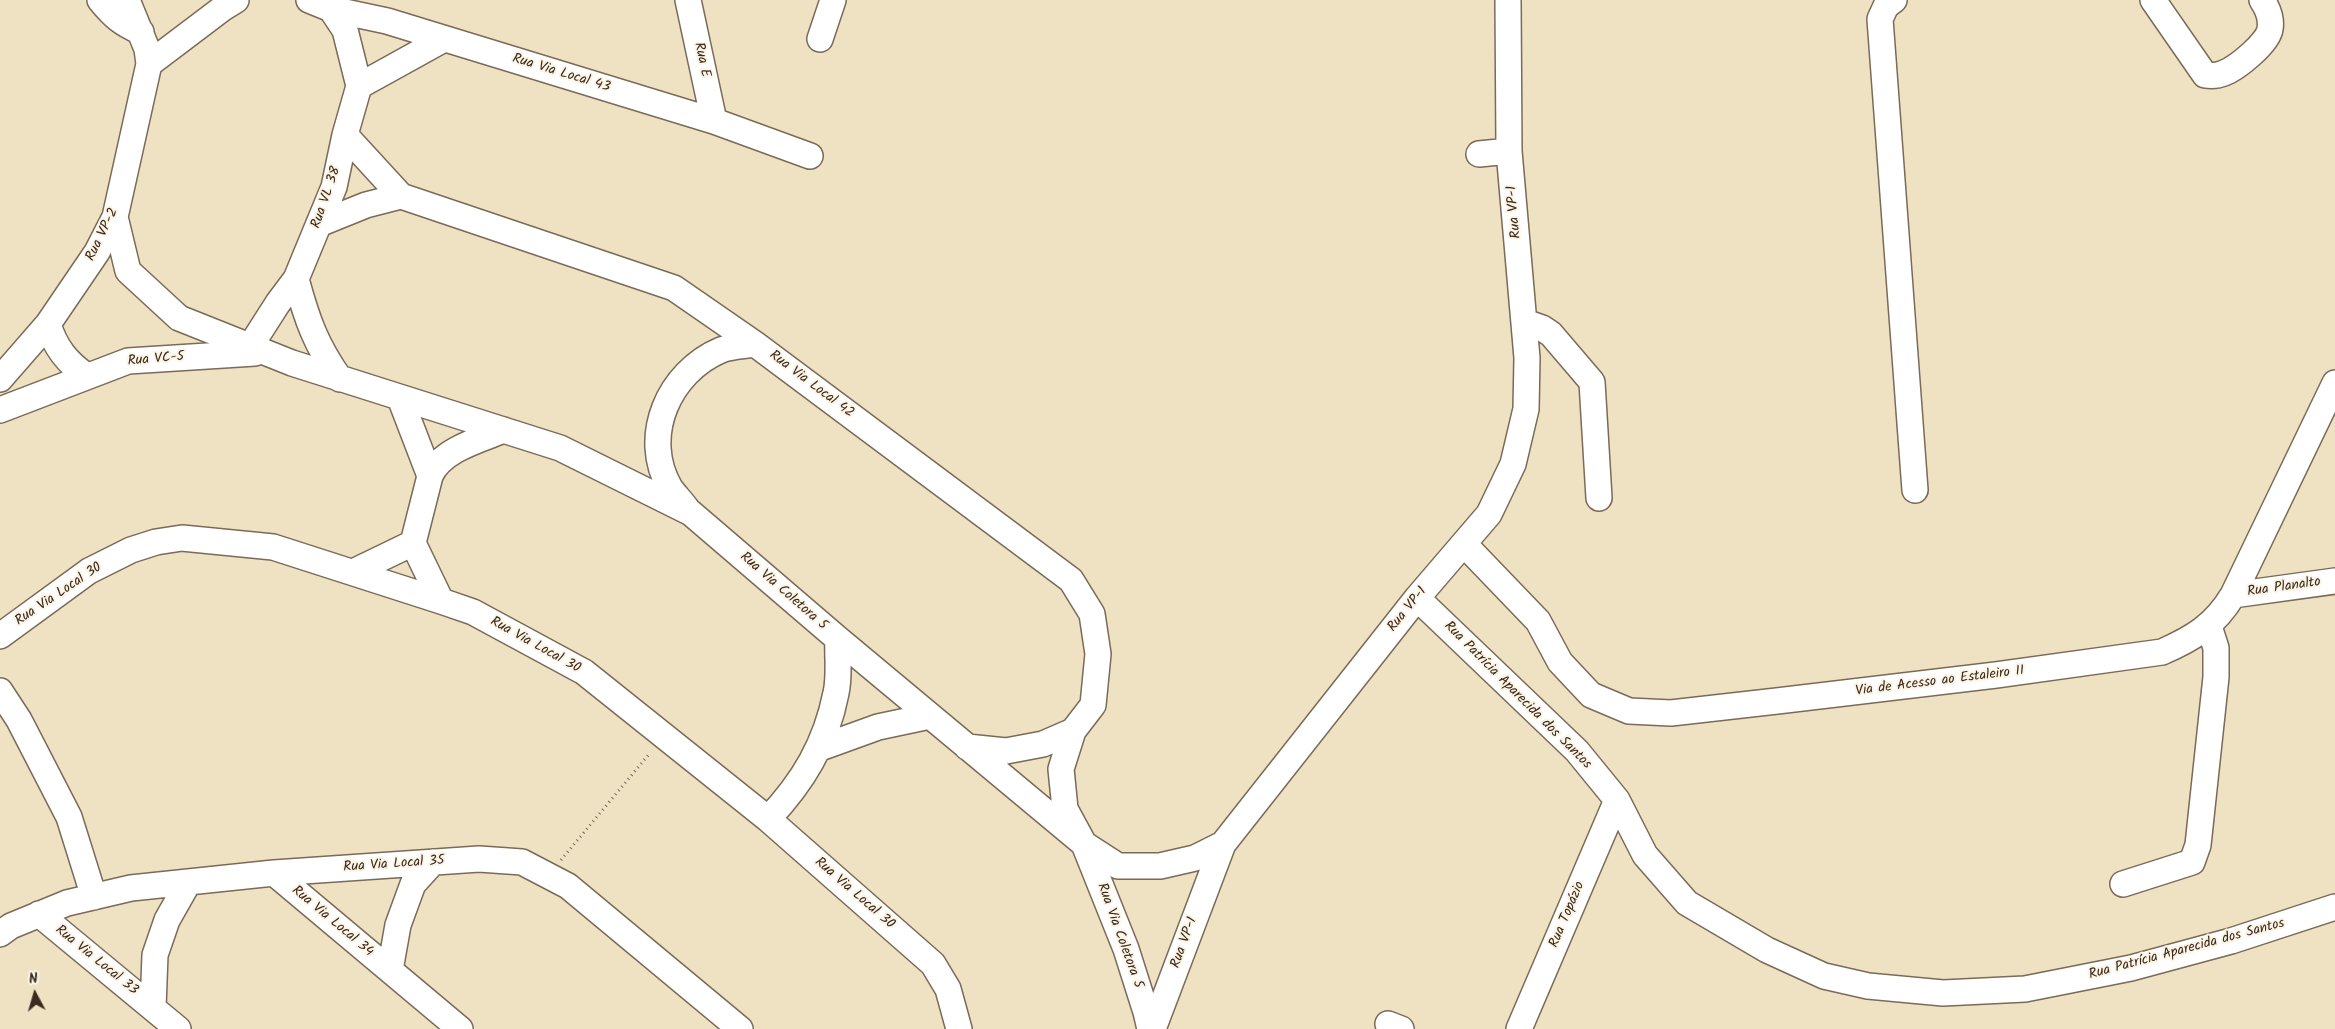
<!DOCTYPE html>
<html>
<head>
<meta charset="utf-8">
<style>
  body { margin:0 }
  #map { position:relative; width:2335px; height:1029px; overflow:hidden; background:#eee2c3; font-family:Kalam,sans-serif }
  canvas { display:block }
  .north { position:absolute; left:10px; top:969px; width:50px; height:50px; -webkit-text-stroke:4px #fcf5e5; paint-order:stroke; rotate:354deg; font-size:14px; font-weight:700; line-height:20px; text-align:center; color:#3b2a1e }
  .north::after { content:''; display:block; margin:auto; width:18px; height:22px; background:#3b2a1e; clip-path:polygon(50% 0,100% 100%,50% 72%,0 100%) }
</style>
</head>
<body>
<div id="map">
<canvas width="2335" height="1029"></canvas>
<div class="north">N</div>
</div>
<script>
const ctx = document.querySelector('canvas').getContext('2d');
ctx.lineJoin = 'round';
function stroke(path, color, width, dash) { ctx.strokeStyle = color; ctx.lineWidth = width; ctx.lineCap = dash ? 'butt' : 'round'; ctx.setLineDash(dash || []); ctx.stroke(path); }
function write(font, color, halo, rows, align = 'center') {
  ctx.font = font + ' Kalam,sans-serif'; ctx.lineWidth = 4; ctx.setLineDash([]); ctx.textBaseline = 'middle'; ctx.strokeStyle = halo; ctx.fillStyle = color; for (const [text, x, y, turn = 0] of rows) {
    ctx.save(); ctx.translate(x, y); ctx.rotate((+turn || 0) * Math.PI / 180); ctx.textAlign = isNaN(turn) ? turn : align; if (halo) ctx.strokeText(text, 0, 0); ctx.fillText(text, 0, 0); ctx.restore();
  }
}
const minor = new Path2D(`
  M100 0C114 17 121 23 141 32
  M309 0 331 9 387 21 714 121 810 156
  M688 0 714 121
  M1894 0 1886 6 1880 19 1915 490
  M2153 0 2205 75C2211 76 2217 76 2224 73 2237 68 2268 43 2270 29 2272 18 2268 9 2262 0
  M331 9 345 30 359 86
  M820 39 833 0
  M149 64 223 8 236 0
  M359 86 444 39
  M345 135 401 196 674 288 755 344 1071 580 1092 614 1098 654 1093 705 1073 731 1061 769 1065 809 1084 844 1118 866H1160L1195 858 1223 844
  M1479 154 1509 151
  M115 217 128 271 179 318 292 363 560 448 691 513 838 639 1084 844 1126 949 1146 1012 1150 1029
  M319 224 366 205 401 196
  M296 279C307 320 316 345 340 379
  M1525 322 1542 328 1551 334 1592 382 1599 498
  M48 324C55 347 67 363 87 376
  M246 353 278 303 296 279 334 187 345 135 359 86
  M0 379 48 324 97 252 115 217 149 64 147 49 127 0
  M0 410 128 361 255 353
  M430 476C441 450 479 440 504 430
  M687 509C682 502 675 495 670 488 640 436 669 372 721 350 731 346 744 346 755 344
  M413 543 441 601
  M1464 544 1538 621 1560 662 1591 695 1629 711 1671 713 1777 701 1996 675 2162 652C2194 638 2215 625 2233 595L2335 383
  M353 572 413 543 430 476 400 398
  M2233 595 2335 581
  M1417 598 1577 751 1617 800 1645 855 1687 903 1767 950 1824 976 1868 986 1943 993 2025 989 2131 968 2231 941 2335 907
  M0 636 89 571 131 550 156 542 182 538 273 547 441 601 473 612 584 672 768 819 933 964 948 989 959 1029
  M0 691 19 720 69 817 94 897
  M967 747 1006 751 1043 744 1073 731
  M820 748 878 727 930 716
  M768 819C803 782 826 744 836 693 840 676 837 656 838 639
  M274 873 460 1029
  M2123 884 2192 862 2198 845 2216 677V648L2209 626
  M39 914 178 1029
  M0 934 11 926 67 903 131 888 274 873 479 859 522 862 568 886 740 1029
  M390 970 398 925 413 884 433 862
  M153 1008 155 955 167 920 188 883
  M1388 1024 1401 1029
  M1153 1029 1223 844 1417 598 1489 514 1513 464 1526 409 1527 358 1509 151 1508 0
  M1519 1029 1617 800`);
stroke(minor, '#7a6a58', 28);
stroke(new Path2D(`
  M561 860 650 753`), '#7a6a58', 3, [1, 4]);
stroke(minor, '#fff', 25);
write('14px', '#3b2a1e', '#fcf5e5', [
  ["Rua E",701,60,78],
  ["Rua Via Local 43",561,74,17],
  ["Rua VL 38",327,198,-71],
  ["Rua VP-1",1515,212,-95],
  ["Rua VP-2",103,235,-64],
  ["Rua VC-5",156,360,-5],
  ["Rua Via Local 42",811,385,37],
  ["Rua Planalto",2284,588,-8],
  ["Rua Via Coletora 5",783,592,41],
  ["Rua Via Local 30",59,595,-34],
  ["Rua VP-1",1408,610,-51],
  ["Rua Via Local 30",535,646,29],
  ["Via de Acesso ao Estaleiro II",1940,682,-7],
  ["Rua Patrícia Aparecida dos Santos",1517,696,45],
  ["Rua Via Local 35",394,865,-4],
  ["Rua Via Local 30",854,894,41],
  ["Rua Topázio",1568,915,-67],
  ["Rua Via Local 34",332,922,40],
  ["Rua Via Coletora 5",1119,936,70],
  ["Rua VP-1",1185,943,-70],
  ["Rua Patrícia Aparecida dos Santos",2187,950,-15],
  ["Rua Via Local 33",96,961,39]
]);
</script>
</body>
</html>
